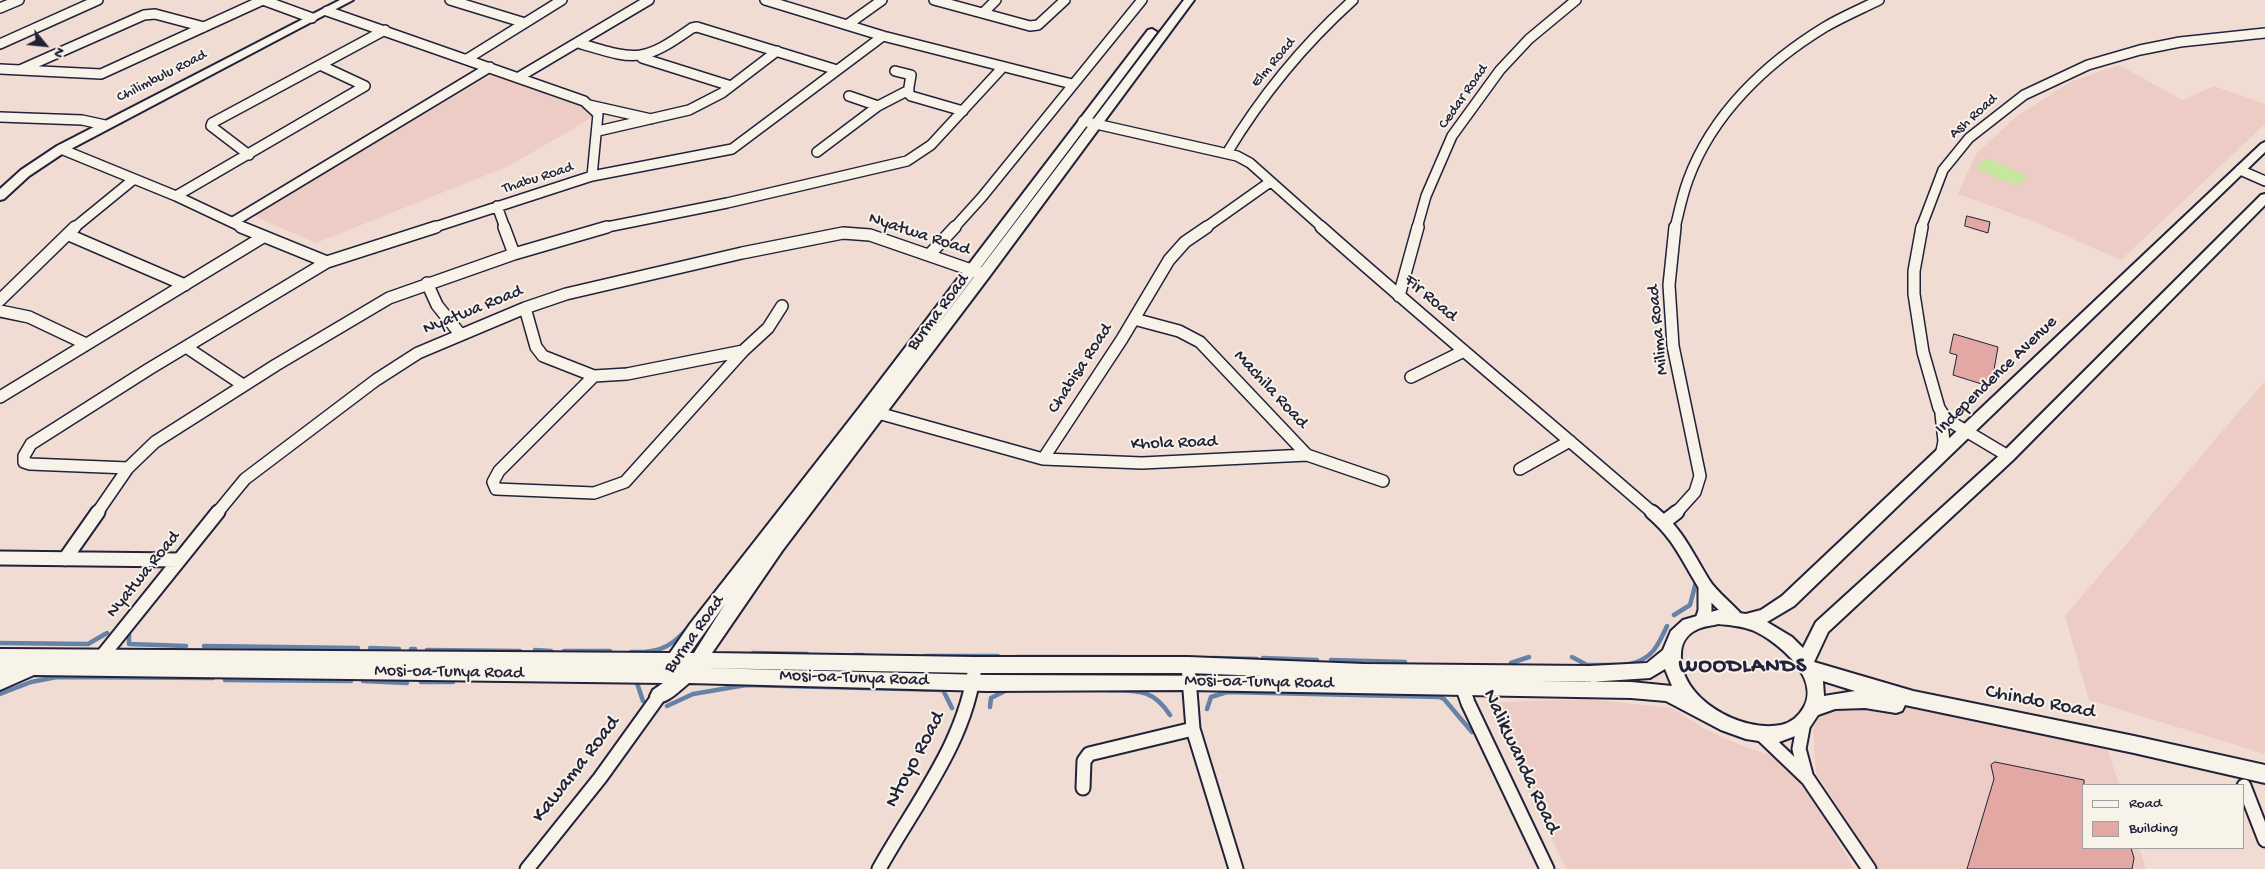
<!DOCTYPE html>
<html>
<head>
<meta charset="utf-8">
<style>
  body { margin:0 }
  #map { position:relative; width:2265px; height:869px; overflow:hidden; background:#f1dcd3; font-family:"Gochi Hand",sans-serif }
  canvas { display:block }
  .legend { position:absolute; left:2082px; top:784px; width:162px; height:65px; box-sizing:border-box; background:#f7f3e8; border:1px solid #a29fa3; margin:0; padding:6px 9px; list-style:none; font-size:15px; color:#22223b }
  .legend li { display:flex; align-items:center; gap:10px; height:25px }
  .legend b { width:25px; border:1px solid #a29fa3 }
  .north { position:absolute; left:20px; top:20px; width:50px; height:50px; -webkit-text-stroke:4px #f7f3e8; paint-order:stroke; rotate:118deg; font-size:14px; font-weight:700; line-height:20px; text-align:center; color:#22223b }
  .north::after { content:''; display:block; margin:auto; width:18px; height:22px; background:#22223b; clip-path:polygon(50% 0,100% 100%,50% 72%,0 100%) }
</style>
</head>
<body>
<div id="map">
<canvas width="2265" height="869"></canvas>
<ul class="legend">
<li><b style="height:6px;background:#f7f3e8"></b>Road</li>
<li><b style="height:14px;background:#e3a8a3"></b>Building</li>
</ul>
<div class="north">N</div>
</div>
<script>
const ctx = document.querySelector('canvas').getContext('2d');
ctx.lineJoin = 'round';
function fillPath(path, color) { ctx.fillStyle = color; ctx.fill(path, 'evenodd'); }
function stroke(path, color, width, dash) { ctx.strokeStyle = color; ctx.lineWidth = width; ctx.lineCap = dash ? 'butt' : 'round'; ctx.setLineDash(dash || []); ctx.stroke(path); }
function write(font, color, halo, rows, align = 'center') {
  ctx.font = font + ' "Gochi Hand",sans-serif'; ctx.lineWidth = 4; ctx.setLineDash([]); ctx.textBaseline = 'middle'; ctx.strokeStyle = halo; ctx.fillStyle = color; for (const [text, x, y, turn = 0] of rows) {
    ctx.save(); ctx.translate(x, y); ctx.rotate((+turn || 0) * Math.PI / 180); ctx.textAlign = isNaN(turn) ? turn : align; if (halo) ctx.strokeText(text, 0, 0); ctx.fillText(text, 0, 0); ctx.restore();
  }
}
fillPath(new Path2D(`
  M2119 65 2182 100 2214 86 2265 104V124L2121 260 2035 222 1958 194 1976 154 2016 117 2070 82Z
  M498 71 577 99 593 117 509 166 316 243 252 215Z
  M2265 381V754L2089 700 2065 616Z
  M1854 696 2107 748 2119 785H2084V848H2139L2146 869H1879L1816 773 1813 727 1823 711Z
  M1585 699 1672 708 1703 728 1737 744 1781 759 1800 775 1854 869H1566L1487 703Z`), '#edccc5');
fillPath(new Path2D(`
  M1987 158 2028 176 2016 186 1975 168Z`), '#c7e69f');
stroke(new Path2D(`
  M1674 615 1690 605 1696 582
  M129 631V644L186 646
  M0 643 88 644 107 633
  M204 646 358 648
  M370 648 399 649
  M411 649H415
  M427 650 520 651
  M535 650 551 651
  M564 651H610
  M631 652C655 653 669 649 685 631
  M753 653 807 654
  M855 655H863
  M925 656H998
  M1016 657H1119
  M1572 657 1587 665H1614
  M1212 658 1257 659
  M1263 658 1317 660
  M1331 660 1405 662
  M1511 663 1529 657
  M1630 664C1652 659 1658 646 1667 626
  M225 680 351 681
  M363 681 407 683
  M421 682H453
  M637 683 643 701
  M1106 690C1135 691 1152 687 1170 715
  M0 694 31 682 57 677 213 678
  M667 706 693 694 746 685 943 690 952 708
  M990 707 991 698 1007 690
  M1207 709 1211 697 1227 692 1439 697 1444 699 1472 732`), '#6583a7', 4.5);
const building = new Path2D(`
  M1967 216 1990 222 1988 233 1965 226Z
  M1954 334 1998 347 1991 387 1953 375 1957 355 1950 353Z
  M1995 762 2084 780V848H2131L2134 858 2132 869H1967L1994 779 1991 765Z`);
fillPath(building, '#e3a8a3');
stroke(building, '#22223b', 1);
const minorFar2 = new Path2D(`
  M263 0 312 18
  M450 0 525 23
  M765 0 883 36 1072 84
  M934 0 1030 26 1038 25 1065 0
  M0 8 19 0
  M327 11 584 101 598 114 592 176 432 228
  M983 13 996 0
  M847 25 882 0
  M578 43C636 60 641 64 692 28L697 27 837 70
  M0 44 98 0
  M642 58 731 86
  M467 59 562 0
  M0 69 101 74 263 0
  M22 69 144 15 155 14 204 27
  M895 71 911 75 908 93 911 96 963 111
  M519 77 649 0
  M849 96 878 106
  M589 105 651 119
  M0 117 82 120 105 125
  M1083 121 1237 156 1250 163 1323 228
  M598 131 689 110 722 93 777 51
  M61 149 176 196 244 228
  M817 152 878 106 909 90
  M1227 153C1262 95 1303 45 1353 0
  M249 155 211 126 212 123 385 30
  M2240 170 2265 181
  M592 176 732 149 883 36
  M176 196 365 86 320 65
  M497 206 505 228
  M233 222 490 67
  M74 228 134 179
  M602 228 727 203 907 161 931 145 1002 68
  M954 228 982 197 1142 0
  M1205 228 1270 182
  M1417 228 1426 196 1452 136 1500 70 1529 39 1576 0
  M1675 228C1679 212 1682 196 1688 180 1712 114 1766 63 1825 27 1842 17 1861 9 1879 0
  M1921 228 1943 170 1969 138 2024 95 2088 65 2140 50 2180 42 2265 33`);
const minorFar1 = new Path2D(`
  M241 227 327 262
  M504 227 514 254
  M1321 227C1430 324 1543 417 1653 513
  M1675 227 1669 285 1673 346 1700 476 1695 492 1676 513
  M1922 227 1914 271V294L1923 352 1939 408 1946 419 2008 456
  M69 235 185 285
  M930 254 955 227
  M427 283 437 305 460 334
  M1399 296 1418 227
  M0 300 75 227
  M525 308 536 347 543 356 594 376 627 374 743 351 768 328 782 306
  M0 311 29 317 86 344
  M1134 319 1179 331 1200 342 1307 455 1383 481
  M186 347 243 385
  M594 376 499 471 493 482 496 489 594 493 625 482 743 351
  M1411 377 1464 351
  M0 397 263 237
  M878 413 1043 459 1142 463 1307 455
  M1941 414 1944 441 1941 456
  M1043 459 1122 339 1169 260 1185 242 1207 227
  M128 468 30 464 24 462V456L31 444 149 369 327 262 436 227
  M1520 469 1570 441
  M97 513 128 468 155 442 276 365 389 298 514 254 607 227
  M217 513 245 479 376 380 418 353 525 308 566 294 742 253 843 233 870 235 980 273`);
const minor = new Path2D(`
  M1652 512C1679 535 1686 555 1704 584 1712 596 1726 607 1736 618
  M1664 522 1677 512
  M0 558 179 560
  M65 559 98 512
  M1702 620 1705 611V585
  M99 660 218 512
  M1188 665 1193 729 1236 869
  M1460 680 1468 703 1547 869
  M1804 722 1799 749 1806 775
  M1762 735 1808 779 1869 869
  M2244 786 2265 840
  M1083 788 1084 761 1089 754 1193 729
  M527 869 600 778 659 696
  M879 869C915 804 967 741 975 665`);
const major = new Path2D(`
  M340 0H353L65 152 29 176 4 199 0 200V189L21 170 57 146Z
  M1184 0H1194L989 277 782 551 712 653 975 657H1188L1364 664 1589 666 1647 663 1663 650 1671 631 1683 620 1718 610 1746 614 1761 610 1782 596 2261 144 2265 142V152L1794 606 1767 622 1792 637 1803 648 1816 622 2003 452 2261 195 2265 194V205L2013 460 1828 632 1814 662 1913 691 2134 736 2265 765V783L2134 753 1905 705 1902 711 1896 713 1865 708 1835 709 1818 715 1810 727 1798 735 1779 742H1765L1746 739 1721 730 1666 701 1631 698 1188 690 987 691 689 683C679 691 666 706 653 702L650 696 653 690 663 683 34 675 0 690V649L670 653 690 624 859 408 1148 30 1152 29 1157 32 930 335ZM725 604 694 653H690ZM1718 624C1729 625 1741 626 1752 630 1776 640 1821 677 1804 707 1799 716 1791 723 1781 725 1741 733 1678 698 1681 654 1681 644 1686 635 1696 630 1703 626 1711 626 1718 624ZM703 668 975 673H1188L1263 676 987 675ZM1665 669 1672 686 1631 682 1538 681 1589 682 1650 678ZM1823 681 1855 691 1824 696Z`);
stroke(minorFar2, '#22223b', 12);
stroke(minorFar1, '#22223b', 14);
stroke(minor, '#22223b', 17);
stroke(major, '#22223b', 4);
stroke(minorFar2, '#f7f3e8', 9);
stroke(minorFar1, '#f7f3e8', 11);
stroke(minor, '#f7f3e8', 13);
fillPath(major, '#f7f3e8');
write('15px', '#22223b', '#f7f3e8', [
  ["Elm Road",1274,63,-50],
  ["Chilimbulu Road",162,77,-27],
  ["Cedar Road",1464,97,-55],
  ["Ash Road",1974,117,-42],
  ["Thabu Road",538,179,-18]
]);
write('18px', '#22223b', '#f7f3e8', [
  ["Nyatwa Road",919,235,18],
  ["Fir Road",1430,299,40],
  ["Nyatwa Road",473,311,-22],
  ["Burma Road",939,313,-53],
  ["Milima Road",1659,330,-96],
  ["Chabisa Road",1081,369,-57],
  ["Independence Avenue",1997,376,-44],
  ["Machila Road",1270,390,47],
  ["Khola Road",1174,444,-2],
  ["Nyatwa Road",144,575,-51],
  ["Burma Road",695,635,-55],
  ["Mosi-oa-Tunya Road",449,673,1],
  ["Mosi-oa-Tunya Road",854,679,2],
  ["Mosi-oa-Tunya Road",1259,683,1]
]);
write('21px', '#22223b', '#f7f3e8', [
  ["Chindo Road",2040,703,11],
  ["Ntoyo Road",916,760,-62],
  ["Nalikwanda Road",1520,762,65],
  ["Kawama Road",577,770,-52]
]);
ctx.letterSpacing = '1px';
write('bold 22px', '#22223b', '#f7f3e8', [
  ["WOODLANDS",1743,668]
]);
ctx.letterSpacing = '0px';
</script>
</body>
</html>
